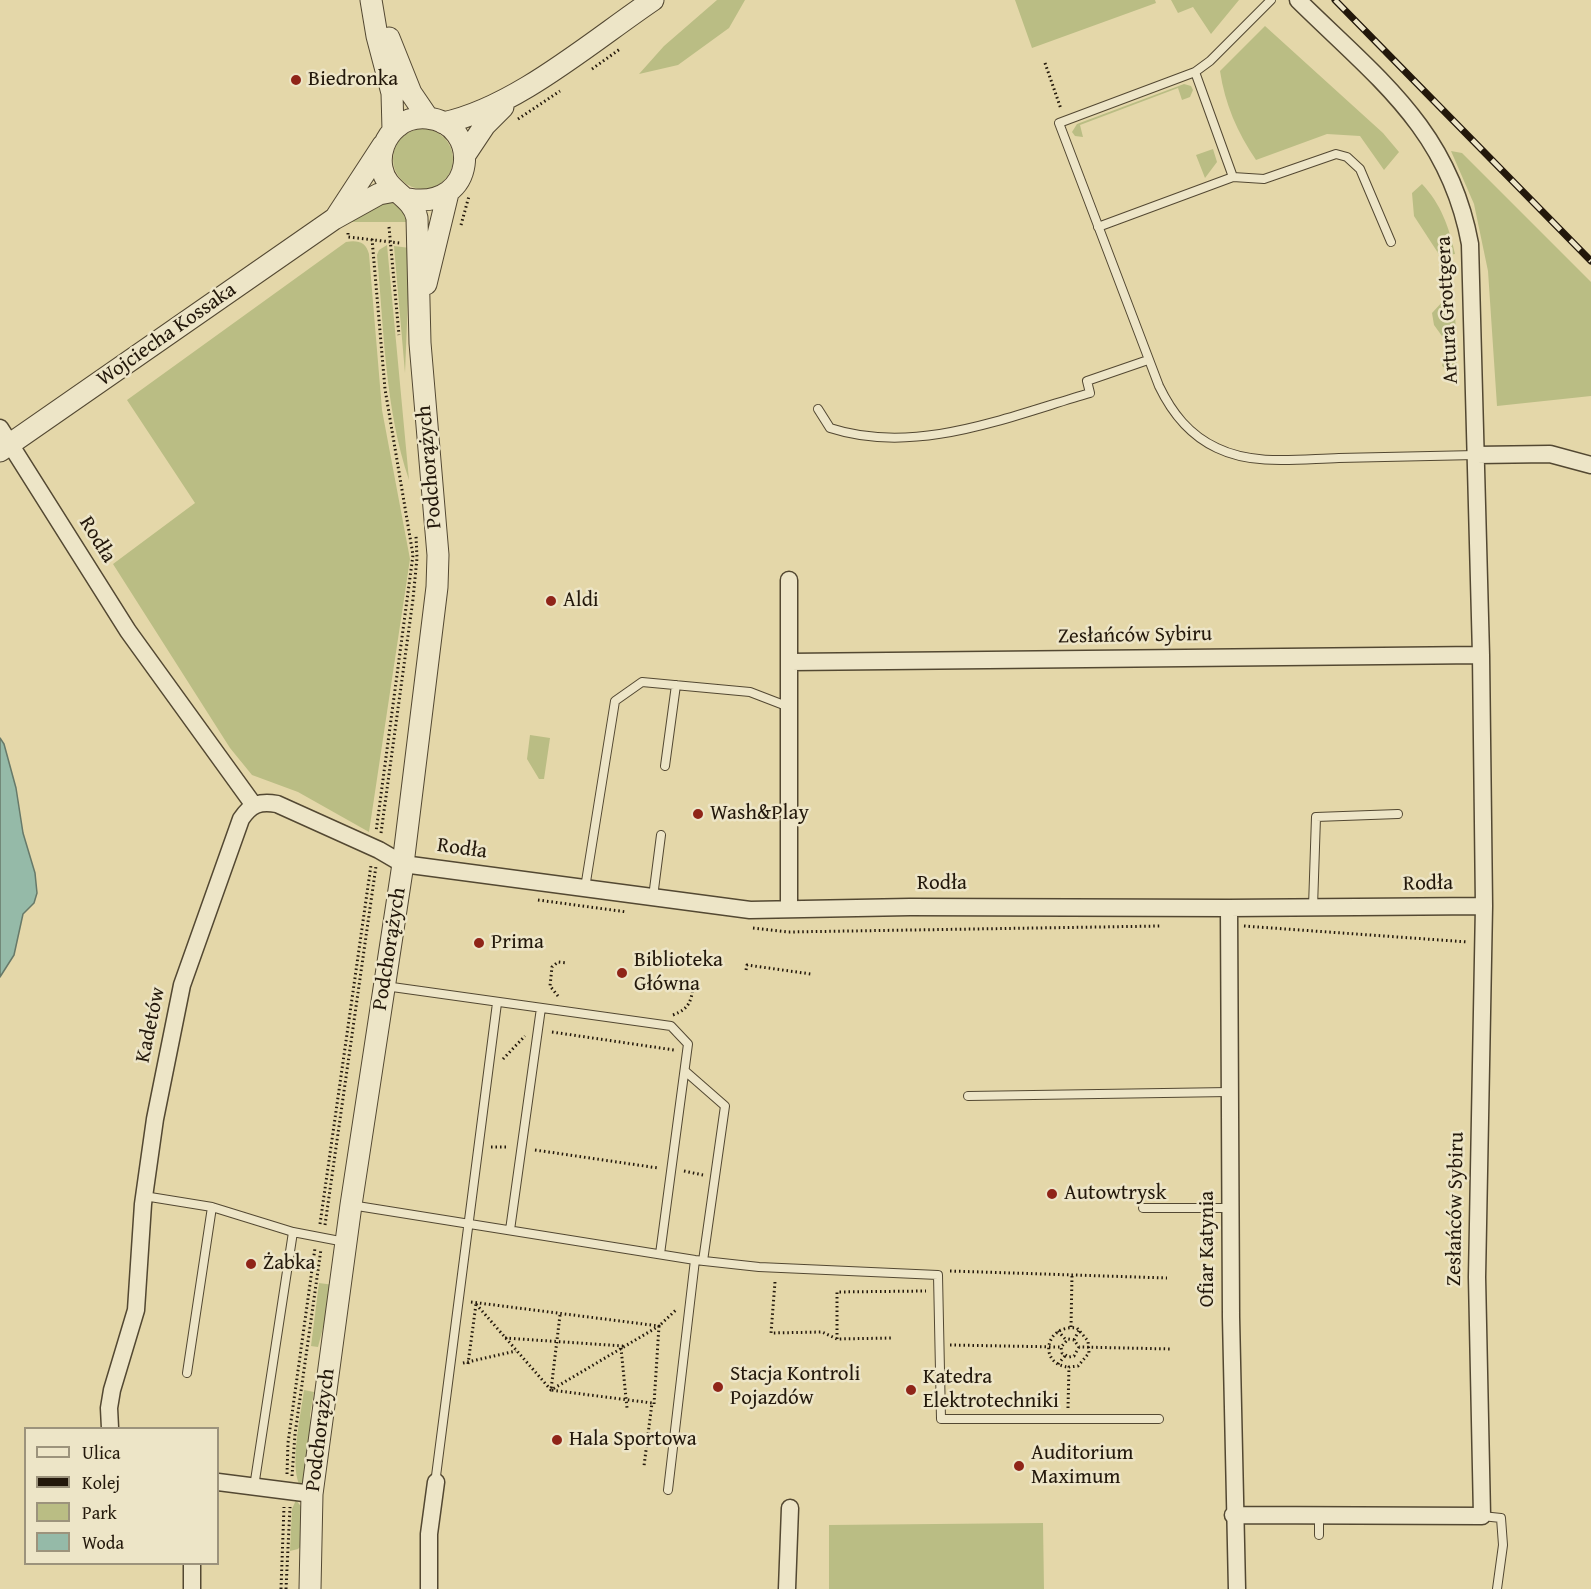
<!DOCTYPE html>
<html>
<head>
<meta charset="utf-8">
<style>
  body { margin:0 }
  #map { position:relative; width:1591px; height:1589px; overflow:hidden; background:#e4d7a9; font-family:"Gentium Book Plus",serif }
  canvas { display:block }
  .legend { position:absolute; left:24px; top:1427px; width:195px; height:138px; box-sizing:border-box; background:#ede5c7; border:2px solid #9c937c; margin:0; padding:8px 10px; list-style:none; font-size:18px; color:#23180b }
  .legend li { display:flex; align-items:center; gap:12px; height:30px }
  .legend b { width:30px; border:2px solid #9c937c }
</style>
</head>
<body>
<div id="map">
<canvas width="1591" height="1589"></canvas>
<ul class="legend">
<li><b style="height:8px;background:#ede5c7"></b>Ulica</li>
<li><b style="height:8px;background:#23180b"></b>Kolej</li>
<li><b style="height:16px;background:#babd84"></b>Park</li>
<li><b style="height:16px;background:#95baa8"></b>Woda</li>
</ul>
</div>
<script>
const ctx = document.querySelector('canvas').getContext('2d');
ctx.lineJoin = 'round';
function fillPath(path, color) { ctx.fillStyle = color; ctx.fill(path, 'evenodd'); }
function stroke(path, color, width, dash) { ctx.strokeStyle = color; ctx.lineWidth = width; ctx.lineCap = dash ? 'butt' : 'round'; ctx.setLineDash(dash || []); ctx.stroke(path); }
function write(font, color, halo, rows, align = 'center') {
  ctx.font = font + ' "Gentium Book Plus",serif'; ctx.lineWidth = 5; ctx.setLineDash([]); ctx.textBaseline = 'middle'; ctx.strokeStyle = halo; ctx.fillStyle = color; for (const [text, x, y, turn = 0] of rows) {
    ctx.save(); ctx.translate(x, y); ctx.rotate((+turn || 0) * Math.PI / 180); ctx.textAlign = isNaN(turn) ? turn : align; if (halo) ctx.strokeText(text, 0, 0); ctx.fillText(text, 0, 0); ctx.restore();
  }
}
fillPath(new Path2D(`
  M717 0H745L729 28 678 65 639 74 664 46Z
  M1015 0H1155L1156 3 1032 48Z
  M1171 0H1239L1211 34 1193 7 1178 13Z
  M1265 26 1383 133 1399 152 1384 170 1360 136 1327 134 1256 160C1237 132 1225 104 1220 71Z
  M1184 84 1191 86 1193 90 1190 97 1182 100 1178 88 1080 125 1083 137 1075 136 1072 132 1077 124Z
  M393 159a30 30 0 1 1 60 0a30 30 0 1 1-60 0Z
  M1213 149 1217 162 1205 178 1196 155Z
  M1451 151 1462 153 1591 282V396L1497 406 1488 271 1474 204Z
  M1422 184C1441 204 1449 227 1455 254L1440 256 1414 216 1412 193Z
  M391 202 407 214 409 222H346L373 205Z
  M346 242C358 240 366 242 369 254L382 410 410 559 369 832 298 792 252 775 230 748 113 564 195 503 127 400Z
  M387 245 409 480C385 409 384 330 377 255L379 250Z
  M394 246 410 248 405 373Z
  M1444 300 1455 309 1457 376 1442 366 1447 343 1434 325 1432 313Z
  M530 735 550 738 544 779H539L527 759Z
  M319 1283 334 1285 318 1347 311 1346Z
  M304 1390 314 1392 310 1415 312 1435 304 1483 299 1484C290 1462 301 1414 304 1390Z
  M296 1500 303 1509 302 1545 298 1549 290 1551 292 1509Z
  M1043 1523 1044 1589H829V1525Z`), '#babd84');
const water = new Path2D(`
  M0 738 4 744 16 788 23 833 35 873 37 893 34 903 23 914 14 955 0 977Z`);
fillPath(water, '#95baa8');
stroke(water, '#677969', 1.5);
const service = new Path2D(`
  M1271 0 1210 61 1195 72 1059 123 1159 386C1172 413 1189 435 1217 448 1254 466 1299 459 1339 458 1385 457 1431 456 1476 455
  M1195 72 1233 177
  M1098 227 1233 177 1264 179 1336 154 1347 157 1360 169 1391 242
  M818 409 830 428C916 456 1007 417 1090 393L1087 381 1148 360
  M665 766 676 685
  M585 888 615 701 642 682 750 692 789 707
  M653 897 661 835
  M1313 907 1316 817 1398 814
  M385 986 671 1026 688 1044 660 1254
  M685 1071 725 1106 703 1261
  M968 1096 1229 1092
  M144 1196 212 1207 293 1232 345 1242
  M351 1205 695 1260 759 1267 938 1275 941 1419H1159
  M1143 1208H1231
  M510 1230 541 1008
  M187 1373 212 1207
  M436 1476 497 1003
  M254 1487 293 1232
  M668 1490 695 1260
  M1482 1516 1501 1518 1503 1545 1497 1589
  M1319 1535V1515`);
const minor = new Path2D(`
  M0 428 128 631 253 804
  M1476 455 1550 454 1591 465
  M790 662 1481 655
  M1229 908 1231 1317 1237 1589
  M789 909V580
  M110 1428 109 1408 112 1390 136 1310 143 1204 155 1119 182 985 241 819C251 804 260 801 277 804L379 850 403 864 750 910 910 907 1229 908 1484 906
  M218 1482 312 1494
  M1233 1515 1482 1516 1477 1277 1484 906 1481 655 1470 244C1449 129 1377 78 1298 0
  M192 1564V1589
  M429 1589V1534L436 1482
  M787 1589 790 1508`);
const tertiary = new Path2D(`
  M371 0 377 36 392 93 393 130
  M389 38 411 93 428 118
  M443 123C515 108 591 42 653 0
  M465 155 485 125 503 107
  M336 217 383 145
  M426 284 448 193
  M0 451 334 219 379 194 395 191
  M310 1589 312 1494 351 1205 403 864 437 587 438 555 420 343 417 218C412 195 386 192 382 168 379 153 385 137 397 127 405 120 416 117 427 118 482 123 477 210 409 199`);
stroke(service, '#534832', 10);
stroke(minor, '#534832', 19);
stroke(tertiary, '#534832', 23);
stroke(new Path2D(`
  M1045 63 1061 109
  M592 69 620 49
  M518 119 560 91
  M461 225 469 196
  M389 227 399 335
  M348 233V237L400 243
  M372 239 385 389 413 555 376 832
  M381 833 413 599 417 558 416 536
  M538 900 627 912
  M1244 926 1468 942
  M753 928 788 932 1160 926
  M746 970 747 965 811 974
  M558 996 550 986 552 967 558 962 567 963
  M673 1015C689 1009 692 1001 693 984L682 979
  M552 1032 674 1050
  M503 1059 525 1036
  M491 1147H508
  M535 1150 658 1168
  M684 1171 703 1175
  M320 1224 371 865
  M325 1225 376 866
  M950 1271 1167 1278
  M775 1282 771 1333 822 1332 837 1339 892 1338
  M471 1302 659 1326 551 1390 476 1304
  M560 1315 551 1390 652 1403 644 1466
  M1071 1327 1072 1275
  M1058 1331 1066 1340
  M505 1338 623 1346
  M837 1339V1292L926 1291
  M1074 1340 1079 1330
  M950 1345 1060 1347
  M1079 1347 1074 1356 1069 1357 1062 1353 1061 1347 1068 1339 1074 1340 1079 1347 1172 1349
  M621 1348 627 1408
  M463 1363 516 1351
  M468 1364 476 1304
  M1058 1364 1065 1356
  M654 1404 659 1326 677 1309
  M1068 1408 1069 1367 1078 1366 1089 1353 1088 1341 1077 1328C1044 1324 1038 1365 1069 1367
  M287 1474 288 1443 315 1248
  M292 1476 295 1434 321 1249
  M281 1589 284 1507
  M286 1589 290 1507`), '#23180b', 3, [1.5, 3]);
stroke(service, '#ede5c7', 8);
stroke(minor, '#ede5c7', 16);
stroke(tertiary, '#ede5c7', 21);
const rail = new Path2D(`
  M1335 0 1591 261`);
stroke(rail, '#23180b', 7);
stroke(rail, '#ede5c7', 4.5, [14]);
for (const [x, y, r, color] of [
  [296,80,6,"#8f2418"],
  [551,601,6,"#8f2418"],
  [698,814,6,"#8f2418"],
  [479,943,6,"#8f2418"],
  [622,973,6,"#8f2418"],
  [1052,1194,6,"#8f2418"],
  [251,1264,6,"#8f2418"],
  [718,1387,6,"#8f2418"],
  [911,1390,6,"#8f2418"],
  [557,1440,6,"#8f2418"],
  [1019,1466,6,"#8f2418"]
]) { const dot = new Path2D(); dot.arc(x, y, r, 0, 2 * Math.PI); ctx.fillStyle = color; ctx.fill(dot); stroke(dot, '#ede5c7', 2); }
write('21px', '#23180b', '#ede5c7', [
  ["Biedronka",308,80],
  ["Aldi",563,601],
  ["Wash&Play",710,814],
  ["Prima",491,943],
  ["Biblioteka",634,961],
  ["Główna",634,985],
  ["Autowtrysk",1064,1194],
  ["Żabka",263,1264],
  ["Stacja Kontroli",730,1375],
  ["Pojazdów",730,1399],
  ["Katedra",923,1378],
  ["Elektrotechniki",923,1402],
  ["Hala Sportowa",569,1440],
  ["Auditorium",1031,1454],
  ["Maximum",1031,1478]
], 'left');
write('21px', '#23180b', '#ede5c7', [
  ["Artura Grottgera",1448,310,-93],
  ["Wojciecha Kossaka",167,335,-35],
  ["Podchorążych",430,467,-95],
  ["Rodła",97,540,58],
  ["Zesłańców Sybiru",1135,636,-1],
  ["Rodła",462,849,8],
  ["Rodła",942,884],
  ["Rodła",1428,884,-1],
  ["Podchorążych",390,949,-81],
  ["Kadetów",151,1025,-78],
  ["Zesłańców Sybiru",1456,1209,-89],
  ["Ofiar Katynia",1208,1249,-90],
  ["Podchorążych",321,1430,-83]
]);
</script>
</body>
</html>
